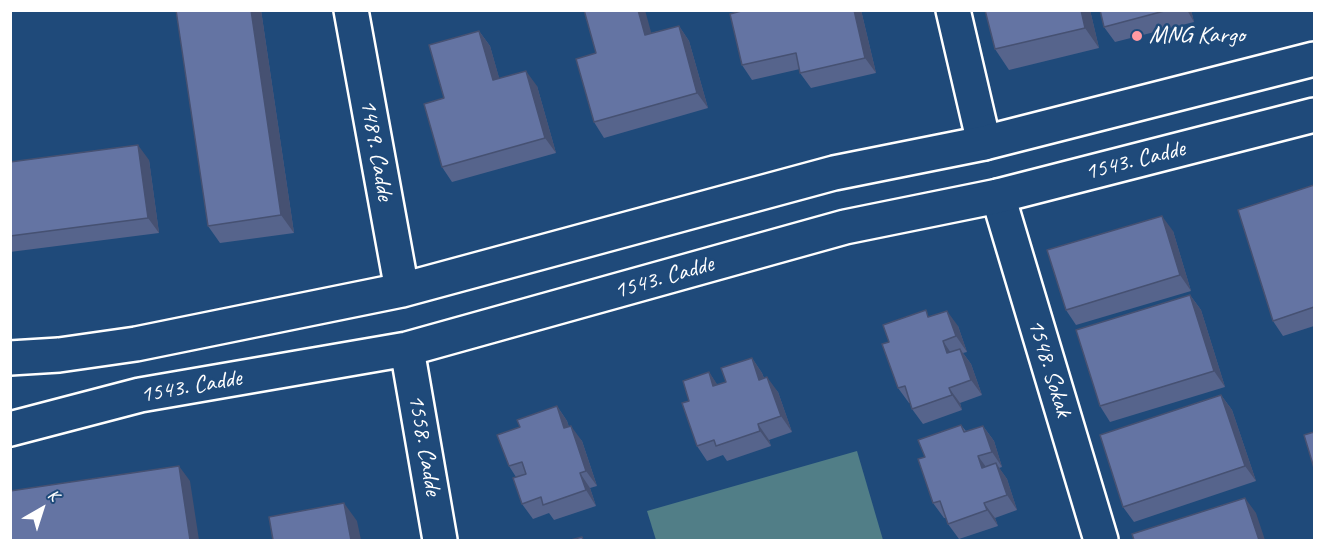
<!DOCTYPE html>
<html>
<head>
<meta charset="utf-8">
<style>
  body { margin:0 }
  #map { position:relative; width:1325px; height:551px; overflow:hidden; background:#1f4a7a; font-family:Caveat,sans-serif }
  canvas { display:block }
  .frame { position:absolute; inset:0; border:12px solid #fff; pointer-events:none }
  .north { position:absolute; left:12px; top:479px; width:60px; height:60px; -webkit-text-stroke:4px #1f4a7a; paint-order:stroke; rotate:39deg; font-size:16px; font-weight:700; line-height:24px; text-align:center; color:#fff }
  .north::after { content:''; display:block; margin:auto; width:21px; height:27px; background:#fff; clip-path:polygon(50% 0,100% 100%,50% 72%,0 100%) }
</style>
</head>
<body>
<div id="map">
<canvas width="1325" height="551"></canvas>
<div class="frame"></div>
<div class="north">K</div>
</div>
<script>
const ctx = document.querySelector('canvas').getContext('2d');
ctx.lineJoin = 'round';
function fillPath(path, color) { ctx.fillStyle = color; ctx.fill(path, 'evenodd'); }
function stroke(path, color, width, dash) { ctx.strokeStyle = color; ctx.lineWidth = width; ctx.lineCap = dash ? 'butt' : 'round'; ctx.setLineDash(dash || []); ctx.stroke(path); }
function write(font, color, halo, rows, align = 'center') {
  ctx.font = font + ' Caveat,sans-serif'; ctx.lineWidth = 5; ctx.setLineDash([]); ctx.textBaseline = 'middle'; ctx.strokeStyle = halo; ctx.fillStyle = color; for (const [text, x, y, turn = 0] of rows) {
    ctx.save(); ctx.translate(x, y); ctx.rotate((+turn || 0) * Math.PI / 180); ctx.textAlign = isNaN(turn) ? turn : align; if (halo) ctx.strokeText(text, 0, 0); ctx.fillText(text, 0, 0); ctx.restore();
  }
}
fillPath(new Path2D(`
  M857 451 883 540H656L647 511Z`), '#517e87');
const street = new Path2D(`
  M953 10 984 143
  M998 196 1101 540`);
const secondary = new Path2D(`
  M351 10 402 290
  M407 349 440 540
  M10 358 59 355 136 344 402 290 834 173 984 143 1314 59
  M10 429 140 395 407 349 845 227 998 196 1314 115`);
stroke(street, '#fff', 38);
stroke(secondary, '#fff', 38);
stroke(street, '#1f4a7a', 33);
stroke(secondary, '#1f4a7a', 33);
fillPath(new Path2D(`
  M176 10H261L294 233 220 243 208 226Z
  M861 10 876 73 811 88 800 73V69L752 80 742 65Z
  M1090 10 1099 48 1009 70 995 49Z
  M1100 10H1191L1194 22 1115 42 1104 27Z
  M679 26 689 41 708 108 604 138 594 122 596 53 651 33Z
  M479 31 490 46 499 78 537 86 556 153 452 182 442 167 444 98Z
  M149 160 159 233 10 252V162Z
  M1314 185V326L1283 336 1273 321Z
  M1173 231 1191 291 1076 325 1066 310Z
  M1190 295 1201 310 1225 387 1110 422 1100 406Z
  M930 316 958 326 967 352 963 353 971 364 982 395 960 403 962 410 923 424 912 409 910 403H909L898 388 889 342Z
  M752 358 762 373 764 378 778 392 792 432 769 440 771 446 727 461 723 455 707 461 697 446 689 401 709 372 717 385 726 382Z
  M1221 395 1232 410 1256 481 1134 522 1123 507Z
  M557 406 567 421 569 427 582 441 597 486 590 488 596 506 554 520 549 513 533 519 522 504 516 477 509 466Z
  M961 425 966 431 983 426 994 441 1002 467 999 468 1007 479 1017 510 995 518 998 526 959 539 948 524 946 518H944L933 503Z`), '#56648c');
fillPath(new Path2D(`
  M251 10H261L294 233 281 215Z
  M638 10H645L656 50 645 35Z
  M854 10H861L876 73 865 58Z
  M1081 10H1090L1099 48 1085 28Z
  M1187 10H1191L1194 22Z
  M679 26 689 41 708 108 697 93Z
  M479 31 490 46 504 95 493 80Z
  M526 71 537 86 556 153 545 138Z
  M138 145 149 160 159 233 148 218Z
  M1162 216 1173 231 1191 291 1180 275Z
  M1190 295 1201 310 1225 387 1214 371Z
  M947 311 958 326 967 352 956 336Z
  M943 341 953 356 947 353Z
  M960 349 971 364 982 395 971 380Z
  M752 358 762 373 770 395 759 380Z
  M709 372 719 387 713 386Z
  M767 377 778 392 792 432 781 416Z
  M949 388 960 403 962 410 952 395Z
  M1221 395 1232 410 1256 481 1245 466Z
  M557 406 567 421 575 444 564 428Z
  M758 424 769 440 771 446 760 431Z
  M571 426 582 441 597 486 586 471Z
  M983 426 994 441 1002 467 992 452Z
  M978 456 989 471 982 468Z
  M996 463 1007 479 1017 510 1007 495Z
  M179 466 190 481 199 540H190Z
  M580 473 590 488 596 506 586 490Z
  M1245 498 1256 513 1265 540H1259Z
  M344 503 357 521 361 540H351Z
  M984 503 995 518 998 526 987 510Z`), '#465172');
const building = new Path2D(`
  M176 10H251L281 215 208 226Z
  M584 10H638L645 35 679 26 697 93 594 122 576 59 596 53Z
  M745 10H854L865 58 800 73 796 53 742 65 730 14Z
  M985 10H1081L1085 28 995 49Z
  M1100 10H1168L1104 27Z
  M479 31 493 80 526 71 545 138 442 167 424 104 444 98 429 45Z
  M138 145 148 218 10 236V162Z
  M1314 185V307L1273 321 1238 210Z
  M1162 216 1180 275 1066 310 1047 250Z
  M1190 295 1214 371 1100 406 1076 330Z
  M926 310 928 317 947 311 956 336 943 341 947 353 960 349 971 380 949 388 952 395 912 409 905 386 898 388 882 344 889 342 883 325Z
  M752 358 759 380 767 377 781 416 758 424 760 431 716 446 714 440 697 446 682 403 689 401 683 381 709 372 713 386 726 382 721 368Z
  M1221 395 1245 466 1123 507 1100 435Z
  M557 406 564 428 571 426 586 471 580 473 586 490 543 505 541 497 522 504 513 478 526 474 522 462 509 466 497 435 520 427 517 420Z
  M961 425 964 432 983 426 992 452 978 456 982 468 996 463 1007 495 984 503 987 510 948 524 940 501 933 503 918 459 925 457 918 440Z
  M1314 432V468L1304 435Z
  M179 466 190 540H10V491Z
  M1245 498 1259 540H1134L1132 534Z
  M344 503 351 540H273L269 517Z
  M582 537 583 540H571Z`);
fillPath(building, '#6474a3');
stroke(building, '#465172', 1.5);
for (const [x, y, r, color] of [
  [1137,36,6,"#ff9aa2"]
]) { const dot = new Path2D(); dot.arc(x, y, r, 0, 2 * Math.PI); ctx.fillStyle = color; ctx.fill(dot); stroke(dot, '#1f4a7a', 2); }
write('24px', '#fff', '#1f4a7a', [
  ["MNG Kargo",1149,36]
], 'left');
write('24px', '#fff', '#1f4a7a', [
  ["1489. Cadde",376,150,80],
  ["1543. Cadde",1135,161,-14],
  ["1543. Cadde",664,278,-16],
  ["1548. Sokak",1049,368,73],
  ["1543. Cadde",191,387,-10],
  ["1558. Cadde",424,445,80]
]);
</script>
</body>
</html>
